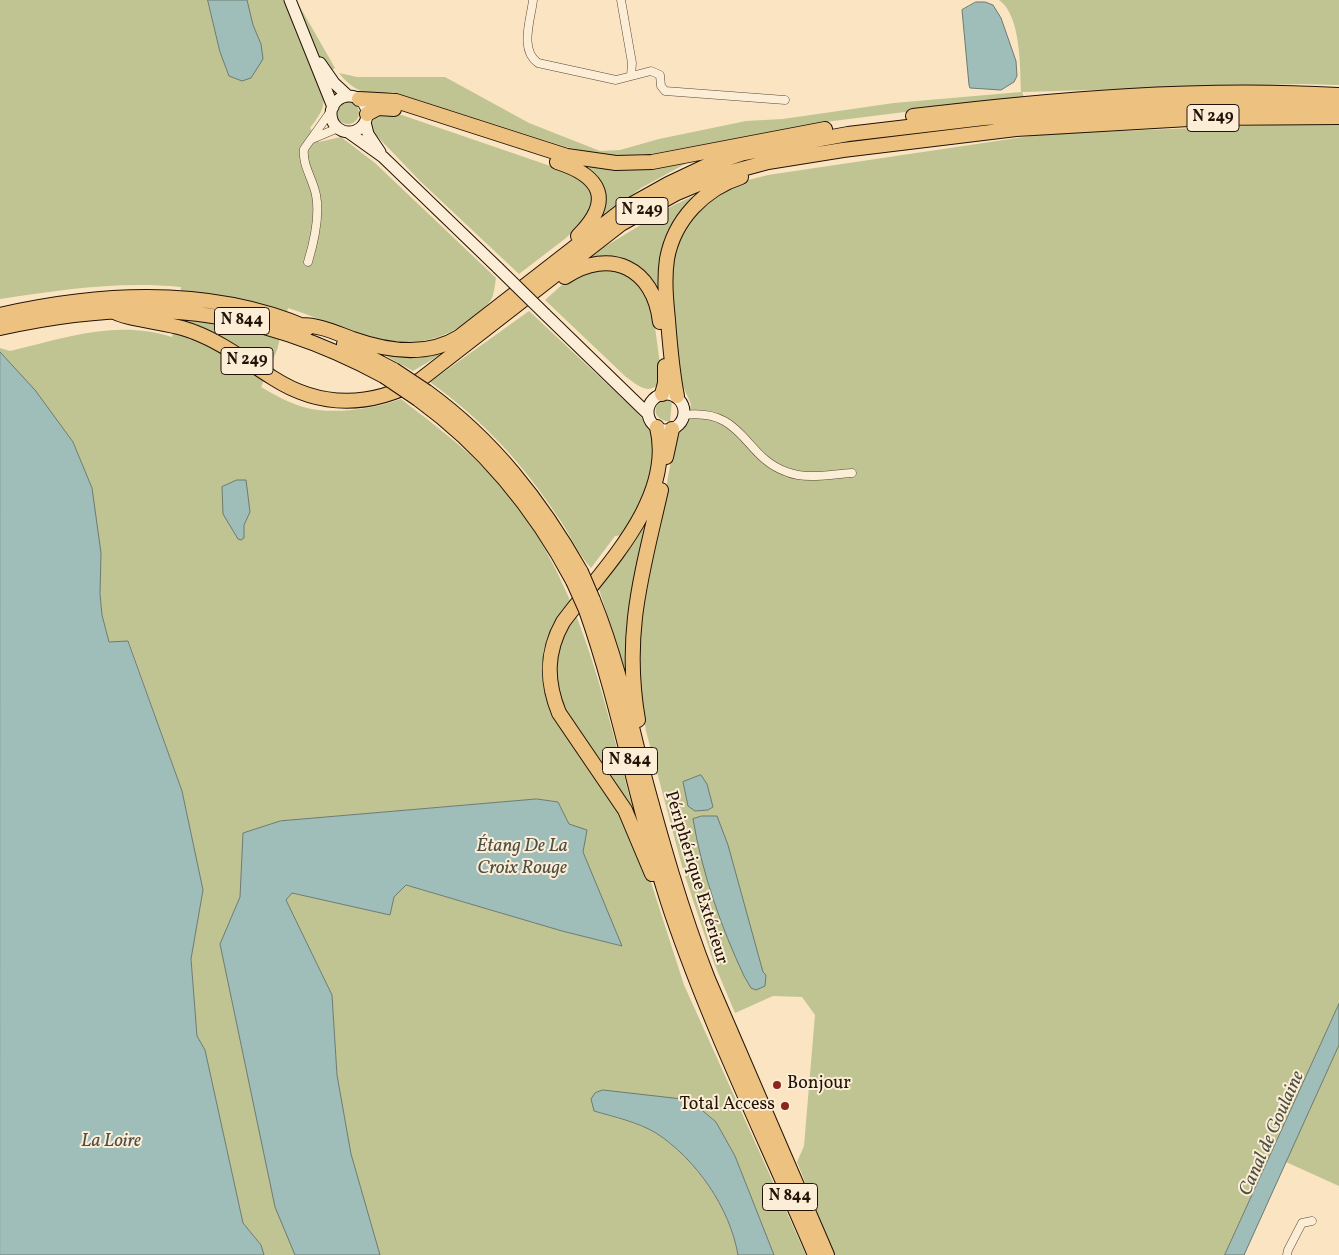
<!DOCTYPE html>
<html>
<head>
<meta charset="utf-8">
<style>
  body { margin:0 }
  canvas { display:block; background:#fae4c1 }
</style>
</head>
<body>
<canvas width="1339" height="1255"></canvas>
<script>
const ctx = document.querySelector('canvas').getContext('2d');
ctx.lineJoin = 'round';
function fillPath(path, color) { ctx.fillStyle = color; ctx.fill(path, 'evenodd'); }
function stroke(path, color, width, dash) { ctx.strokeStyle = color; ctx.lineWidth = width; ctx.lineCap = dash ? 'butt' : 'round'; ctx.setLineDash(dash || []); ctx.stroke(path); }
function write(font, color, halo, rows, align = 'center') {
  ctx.font = font + ' Vollkorn,serif'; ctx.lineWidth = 4; ctx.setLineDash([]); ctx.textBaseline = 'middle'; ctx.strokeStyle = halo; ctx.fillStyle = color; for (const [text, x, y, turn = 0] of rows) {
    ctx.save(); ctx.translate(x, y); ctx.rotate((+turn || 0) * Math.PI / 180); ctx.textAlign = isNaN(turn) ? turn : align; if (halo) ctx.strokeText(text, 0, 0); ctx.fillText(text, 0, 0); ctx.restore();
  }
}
fillPath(new Path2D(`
  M0 0H208L220 52 229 76 242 81 261 44 253 25 247 0H296L335 68 317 80C328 103 325 108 310 128L319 142 341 137 375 163 496 278C495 284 494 295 491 300 486 308 472 317 465 323 407 365 347 327 288 308L277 350 261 387C278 397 298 408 318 410 345 413 375 408 401 399 436 426 472 453 501 486 579 578 602 692 632 805L622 813 640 848 684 985 806 1255H774L735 1156 716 1122 697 1106 594 1111C614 1118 638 1122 656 1133 696 1159 730 1208 738 1255H380L351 1154 337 1075 332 995 286 900 292 893 390 915 394 897 405 885 562 931 621 946 583 852 558 802 537 799 280 821 243 833 240 897 220 944 275 1206 295 1255H264L261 1245 243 1223 205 1050 197 1036 191 959 203 890 182 791 129 642H109L102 615 92 488 73 442 0 352V348L10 351C64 338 118 319 172 337L179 307 181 287C116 281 63 290 0 299Z
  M999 0H1339V85L1300 84 1022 92 1024 97 825 122 651 154 610 156 566 147 393 92C368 95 356 94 339 73L357 77H445L529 123 600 151 620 150 659 139 746 121 783 119 894 103 1021 92C1020 67 1021 15 999 0Z
  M337 113a11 11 0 1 1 22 0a11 11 0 1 1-22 0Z
  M383 112H393L562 170 583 165 615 168 686 160 685 164 641 188 600 219 589 215 566 238 519 274 420 181 376 135 370 125 375 118Z
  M1271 125H1339V1004L1225 1255H834L797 1162 804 1146 815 1015 802 997 773 996 735 1013 714 963 683 870 646 731 641 701 638 638 676 434 688 420 691 404 681 382 674 310 653 312 662 380C649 397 639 386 626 377L545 300 573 275 587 268 591 255 672 206 702 192 768 175 1044 134Z
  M529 311 637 412 651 430 655 443 646 497 624 535 615 536 591 568C578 554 571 536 560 520 523 464 485 422 430 382Z
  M458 344 413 371 372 348Z
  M665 399 672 400 670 422C658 420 651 413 659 401Z
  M646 518 649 520 627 628V677L597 583Z
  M1339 1045V1186L1286 1162Z`), '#bfc492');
const water = new Path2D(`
  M208 0H247L253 25 261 44 263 59 251 78 242 81 229 76 220 52Z
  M976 2H985L993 5 1001 18 1016 61 1017 76 1014 82 1001 90 970 88 969 85 962 10Z
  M0 352 35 390 73 442 92 488 101 553 100 594 102 615 109 642 128 641 182 791 203 890 191 959 197 1036 205 1050 243 1223 261 1245 264 1255H0Z
  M237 480H246L250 512 244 525V538L241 540 238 539 223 514 222 487Z
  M701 775 707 784 713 807 708 810 695 811 688 806 683 782Z
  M537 799 558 802 569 824 587 830 583 852 622 946 562 931 406 885 394 897 390 915 292 893 286 900 332 995 337 1075 351 1154 380 1255H295L275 1207 220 944 240 897 243 833 280 821Z
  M702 816H717L728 845 763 972 766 975 765 986 756 990 751 988 744 976C721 927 702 873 693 819Z
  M1339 1004V1045L1244 1255H1225Z
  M603 1090 682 1099 697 1106 716 1122 735 1156 774 1255H738C730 1208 696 1159 656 1133 638 1122 614 1117 594 1111L591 1099 595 1093Z`);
fillPath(water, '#9fbeb9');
stroke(water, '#6d7a72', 1);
const street = new Path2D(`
  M533 0C531 19 519 50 538 63L616 80 651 71 660 75 661 86 665 91 785 100
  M621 0 632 63 631 76
  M312 139 338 128
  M308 262C314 242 320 215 316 195 313 179 302 165 304 149L331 111
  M684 415C745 408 743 457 787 472 807 480 831 474 852 473
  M1287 1255 1288 1250 1302 1223 1312 1221`);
const secondary = new Path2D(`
  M290 0 333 107
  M320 63 334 83 348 96
  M331 114a18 18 0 1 1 36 0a18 18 0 1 1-36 0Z
  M365 122 368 134 380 152
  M348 132 383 157 498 268
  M545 314 648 414
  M648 412a18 18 0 1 1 36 0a18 18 0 1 1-36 0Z`);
const highway = new Path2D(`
  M359 99 396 101 567 156 616 163 652 162 825 129
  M367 114 378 108 394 109
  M913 116C1054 99 1197 87 1338 95
  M557 162C601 176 614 200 578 236
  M565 277C610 247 654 268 660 322
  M110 310C132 322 168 321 194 332 223 343 247 362 273 378 321 409 372 407 420 380L621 224 677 193 720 175 768 162 843 150 1016 129 1206 118 1339 117
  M0 315C101 292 211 286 308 328
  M301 325C320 325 336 333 353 339 387 351 427 357 459 337L625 208 668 184 706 166 744 153 848 134 984 118 1206 105 1339 104
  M0 328C142 296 255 306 384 376
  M344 344 394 370
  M427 392C493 440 541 501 581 572
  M662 394 665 383V366
  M677 396C672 371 670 346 668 320 666 300 664 279 667 259 674 220 704 189 741 177
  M418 399C484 447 535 509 573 581
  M666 457 672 429
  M593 600C615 654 628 711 642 768 661 839 681 910 708 979L827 1255
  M586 610C621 709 638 814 672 914 712 1031 767 1142 815 1255
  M638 720C623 633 642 574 661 490
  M652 874 625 810 559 713C546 681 546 652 563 622 603 568 675 500 657 427`);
stroke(street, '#594736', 9);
stroke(secondary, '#231307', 13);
stroke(highway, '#231307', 16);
stroke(street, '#fcedd7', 8);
stroke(secondary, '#fcedd7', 11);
stroke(highway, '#edc280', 14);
const secondaryBridge = new Path2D(`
  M498 268 545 314`);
const highwayBridge = new Path2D(`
  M394 370 427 392
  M384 376 418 399
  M581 572 593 600
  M573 581 586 610`);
stroke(secondaryBridge, '#231307', 13, []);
stroke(highwayBridge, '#231307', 16, []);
stroke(secondaryBridge, '#fcedd7', 11);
stroke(highwayBridge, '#edc280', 14);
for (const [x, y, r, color] of [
  [777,1085,5,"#8f2418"],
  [785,1106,5,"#8f2418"]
]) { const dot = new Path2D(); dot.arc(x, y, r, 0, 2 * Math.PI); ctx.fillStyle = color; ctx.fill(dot); stroke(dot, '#fcedd7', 2); }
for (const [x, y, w] of [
  [1213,118,52],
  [642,211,52],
  [242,321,55],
  [247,361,52],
  [630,761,55],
  [790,1197,55]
]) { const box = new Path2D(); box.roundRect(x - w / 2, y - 13.5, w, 27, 4); ctx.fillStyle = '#fcedd7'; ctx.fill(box); stroke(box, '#231307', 1); }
write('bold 16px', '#231307', null, [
  ["N 249",1213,118],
  ["N 249",642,211],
  ["N 844",242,321],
  ["N 249",247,361],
  ["N 844",630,761],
  ["N 844",790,1197]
]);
write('18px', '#231307', '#fcedd7', [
  ["Périphérique Extérieur",695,878,73]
]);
write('18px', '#231307', '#fcedd7', [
  ["Bonjour",787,1085],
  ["Total Access",775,1106,"right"]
], 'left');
write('italic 19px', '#4e4f45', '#fcedd7', [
  ["Étang De La",522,848],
  ["Croix Rouge",522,870],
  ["Canal de Goulaine",1273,1134,-66],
  ["La Loire",111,1143]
]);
</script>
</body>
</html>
